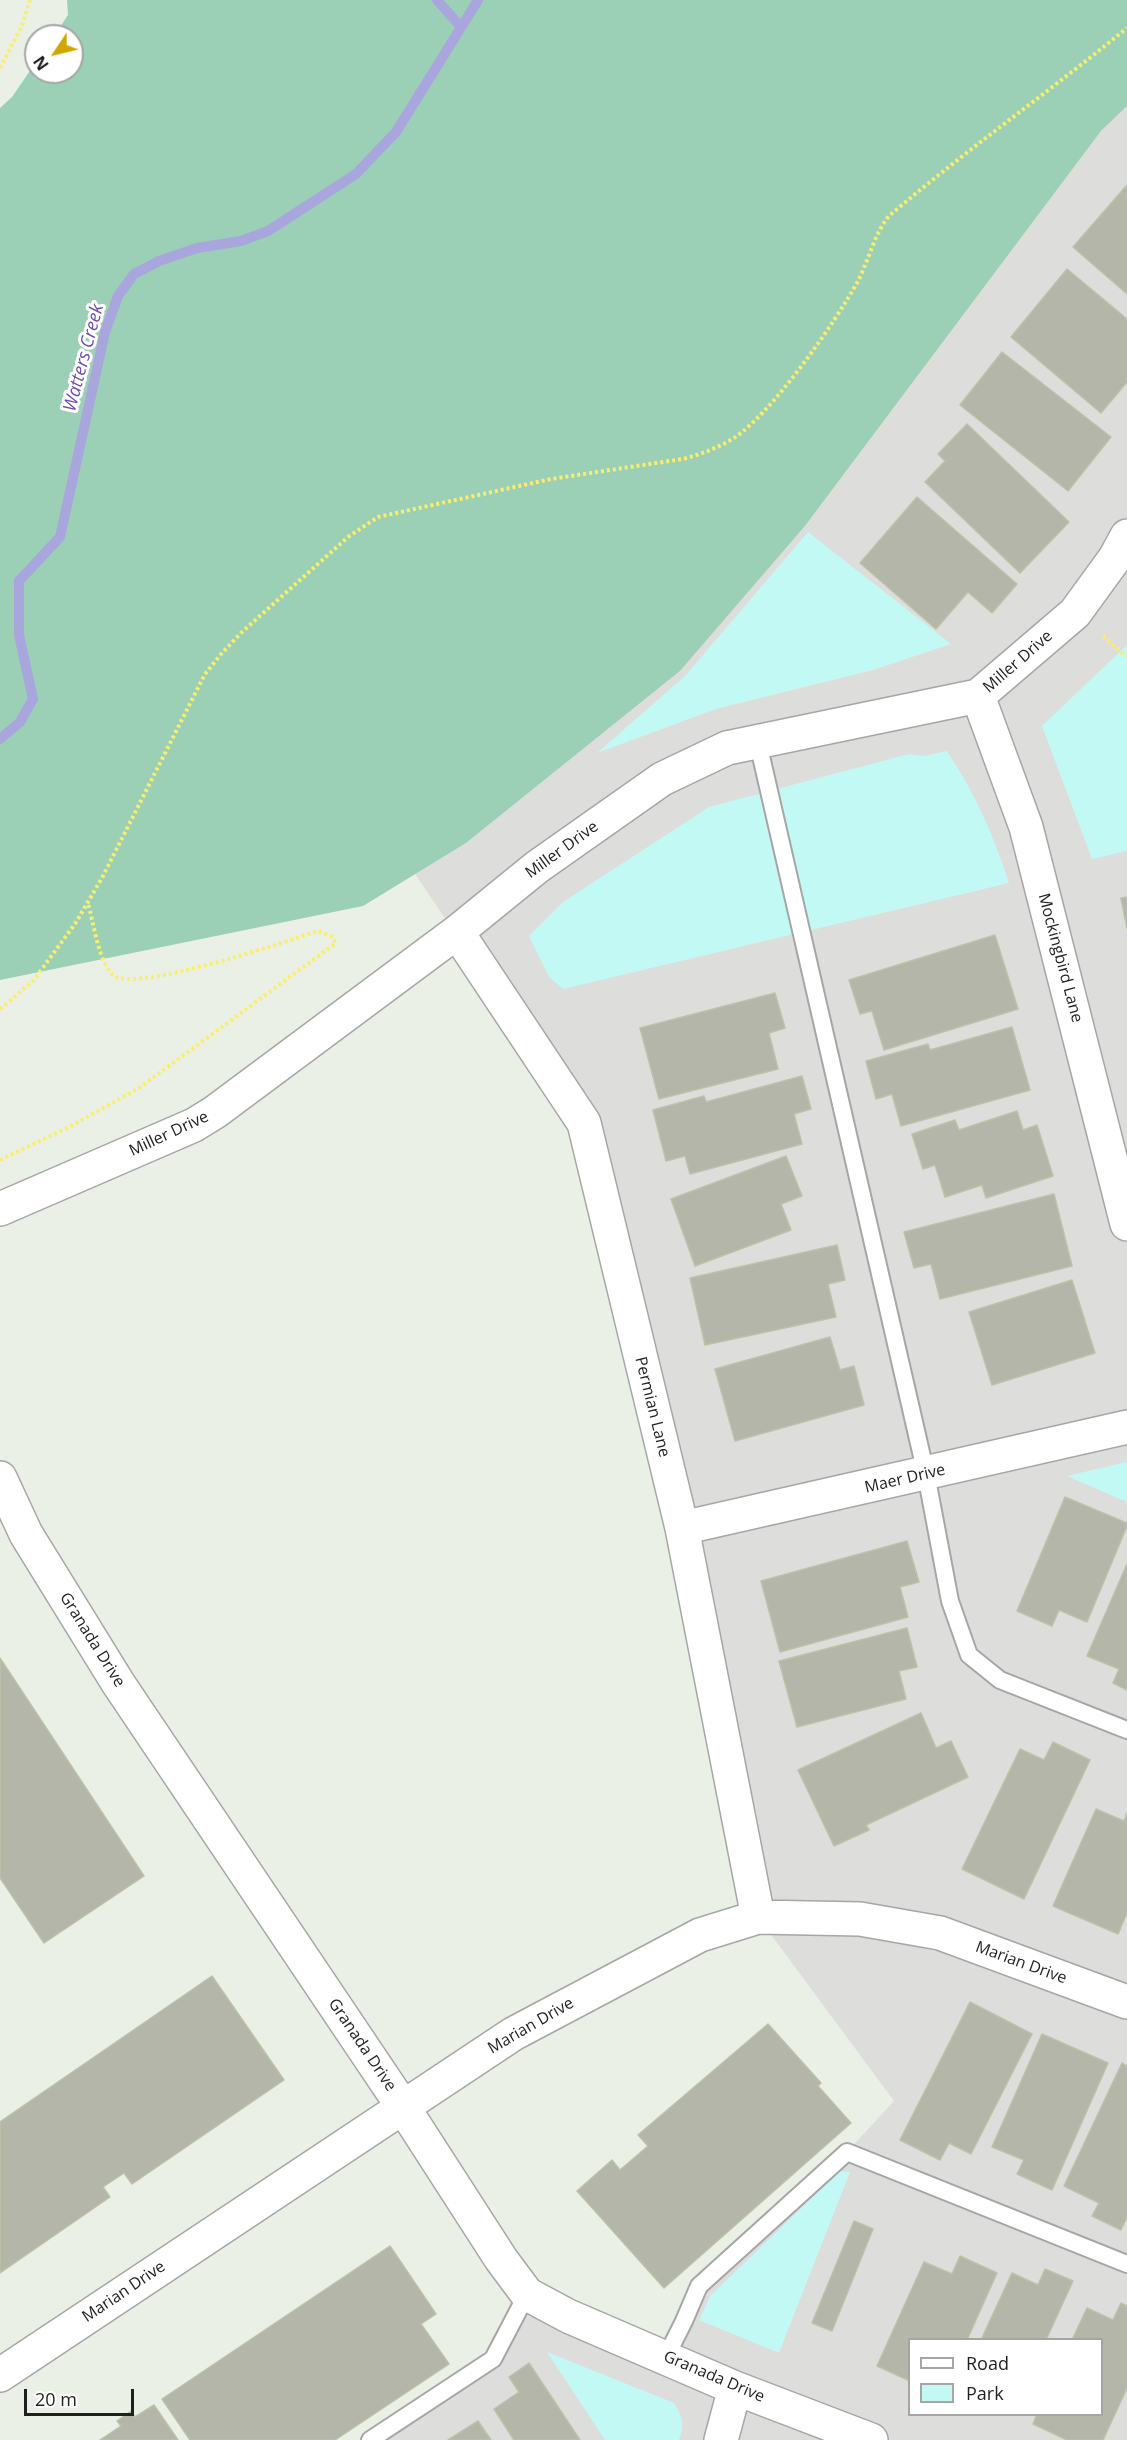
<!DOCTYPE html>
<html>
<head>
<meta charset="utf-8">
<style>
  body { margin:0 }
  #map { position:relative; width:1127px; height:2440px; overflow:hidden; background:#ebf0e6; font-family:"Open Sans",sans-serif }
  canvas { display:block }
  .legend { position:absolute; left:908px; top:2338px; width:195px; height:78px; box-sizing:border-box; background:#fff; border:2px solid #a5a5a5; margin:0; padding:8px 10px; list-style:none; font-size:18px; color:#1f1f1f }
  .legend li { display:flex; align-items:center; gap:12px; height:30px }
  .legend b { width:30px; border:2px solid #a5a5a5 }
  .north { position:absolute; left:24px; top:24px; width:60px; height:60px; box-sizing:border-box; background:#fff; border:2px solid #a5a5a5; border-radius:50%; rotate:235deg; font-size:16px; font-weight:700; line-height:24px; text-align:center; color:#1f1f1f }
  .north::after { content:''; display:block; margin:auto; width:21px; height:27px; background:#cea800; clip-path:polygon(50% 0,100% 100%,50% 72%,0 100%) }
  .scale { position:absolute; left:24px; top:2389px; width:110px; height:27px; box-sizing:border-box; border:3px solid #1f1f1f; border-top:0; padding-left:8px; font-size:18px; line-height:21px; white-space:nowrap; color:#1f1f1f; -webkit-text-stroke:4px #fff; paint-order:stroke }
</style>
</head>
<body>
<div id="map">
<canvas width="1127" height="2440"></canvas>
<ul class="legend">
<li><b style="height:8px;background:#fff"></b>Road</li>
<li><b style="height:16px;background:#c3f9f4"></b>Park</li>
</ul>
<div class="north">N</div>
<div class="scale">20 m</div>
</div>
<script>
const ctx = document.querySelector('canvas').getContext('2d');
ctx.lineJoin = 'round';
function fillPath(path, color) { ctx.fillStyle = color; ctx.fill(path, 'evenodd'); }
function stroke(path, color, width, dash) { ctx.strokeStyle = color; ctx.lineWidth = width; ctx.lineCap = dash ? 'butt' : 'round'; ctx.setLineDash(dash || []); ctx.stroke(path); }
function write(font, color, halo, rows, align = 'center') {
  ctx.font = font + ' "Open Sans",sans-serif'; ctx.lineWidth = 6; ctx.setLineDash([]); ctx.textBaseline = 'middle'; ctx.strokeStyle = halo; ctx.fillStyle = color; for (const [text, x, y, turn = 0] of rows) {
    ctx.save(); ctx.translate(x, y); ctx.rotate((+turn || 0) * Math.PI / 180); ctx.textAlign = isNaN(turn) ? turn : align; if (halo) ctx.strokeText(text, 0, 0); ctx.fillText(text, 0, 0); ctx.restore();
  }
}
fillPath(new Path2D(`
  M1127 106V2440H370L493 2359 527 2294 666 2356 699 2286 847 2152 894 2101 758 1917 584 1123 415 874 466 843 680 671 805 526 1101 131ZM910 2340H1102V2414H910Z`), '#dddddc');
fillPath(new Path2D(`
  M67 0H1127V106L1101 131 805 526 680 671 466 843 363 906 0 980V108L12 97 36 62V72H72V36H54L68 15Z`), '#9bcfb6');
fillPath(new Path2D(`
  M808 532 951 644 873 670 716 709 597 753 685 676Z
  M1127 645V851L1092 859 1042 726Z
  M947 751C975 793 994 836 1009 883L563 989 549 977 529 936 563 902 709 807 909 754 924 756Z
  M1127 1462V1502L1067 1476Z
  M840 2171 850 2172 779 2353 699 2320 711 2295Z
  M547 2352 674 2403C682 2416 685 2425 679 2440H605Z`), '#c3f9f4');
stroke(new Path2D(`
  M437 0 461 27
  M0 739 20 722 33 699 19 635V581L60 537 105 332 118 296 134 274 159 261 197 248 241 241 268 231 356 174 396 132 478 0`), '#a9a6dd', 10);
const building = new Path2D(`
  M1127 185V294L1073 247Z
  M1067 269 1127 319V382L1101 413 1011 337Z
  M1002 352 1111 437 1068 491 960 405Z
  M967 424 1069 522 1020 573 925 482 945 461 938 454Z
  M917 497 1017 584 992 613 968 592 936 629 860 563Z
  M1127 897V929L1121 898Z
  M995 935 1018 1009 884 1050 872 1011 860 1014 849 980Z
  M775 993 785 1028 769 1033 778 1069 659 1099 640 1028Z
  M1012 1027 1030 1090 901 1126 892 1094 876 1099 866 1061 928 1044 930 1050Z
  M802 1076 811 1109 794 1114 802 1144 690 1174 685 1156 666 1161 653 1110 704 1096 706 1102Z
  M1017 1111 1023 1130 1037 1125 1053 1176 986 1198 982 1185 945 1197 935 1165 923 1169 912 1134 955 1120 959 1130Z
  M786 1156 802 1196 781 1204 791 1230 695 1266 671 1199Z
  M1054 1194 1072 1266 940 1299 931 1264 914 1268 904 1232Z
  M837 1245 845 1280 828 1284 836 1317 705 1345 690 1278Z
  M1072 1280 1095 1353 992 1385 969 1312Z
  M830 1337 840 1370 854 1366 864 1405 735 1441 715 1369Z
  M1065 1497 1127 1523V1526L1087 1622 1059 1610 1052 1626 1017 1611Z
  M907 1541 919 1582 900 1587 908 1617 780 1652 761 1581Z
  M1127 1564V1690L1113 1683 1119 1669 1087 1656Z
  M907 1628 917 1667 899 1671 906 1699 797 1727 779 1661Z
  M0 1658 144 1876 44 1943 0 1878Z
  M921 1713 936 1748 951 1741 968 1777 866 1825 869 1830 834 1846 798 1770Z
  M1053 1742 1090 1760 1024 1899 962 1869 1020 1749 1044 1760Z
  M1096 1809 1124 1821 1127 1813V1913L1118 1934 1053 1906Z
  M212 1976 284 2080 132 2184 124 2173 103 2187 110 2197 0 2273V2122Z
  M970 2002 1032 2034 971 2154 949 2143 940 2160 900 2140Z
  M768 2024 821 2083 818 2086 851 2123 664 2288 577 2191 612 2160 620 2170 648 2146 638 2135Z
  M1042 2034 1108 2063 1052 2190 1017 2174 1024 2160 992 2147Z
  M1122 2063 1127 2066V2217L1121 2230 1092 2216 1099 2203 1064 2186Z
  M854 2221 873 2229 832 2331 812 2323Z
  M390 2246 436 2314 421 2324 449 2364 335 2440H190L162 2399Z
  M960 2256 997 2273 967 2340H910V2381L877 2366 924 2262 952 2274Z
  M1045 2269 1073 2281 1046 2340H981L1012 2273 1038 2285Z
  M1121 2303 1127 2306V2388L1103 2440H1067L1033 2424 1037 2414H1102V2340H1072L1087 2308 1113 2320Z
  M529 2363 580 2440H514L494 2409 519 2392 509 2377Z
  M154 2405 178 2440H100L121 2426 117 2421 131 2411 135 2417Z
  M478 2421 491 2440H448Z`);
fillPath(building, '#b3b6a8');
stroke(building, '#bbc2a8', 1.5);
const lane = new Path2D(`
  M758 743 926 1474 950 1601 969 1655 1000 1680 1127 1730
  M666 2357 684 2321 699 2286 847 2152 1127 2264
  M370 2440 493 2359 527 2294`);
const street = new Path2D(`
  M978 696 1026 827 1127 1224
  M457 932 584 1123 682 1528 758 1917
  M0 1209 194 1125 215 1112 457 932 537 867 662 779 727 748 978 696 1075 613 1115 558 1127 536
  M0 1478 26 1534 118 1683 403 2107 501 2259 527 2294 568 2316 735 2388 871 2440
  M682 1528 1127 1427
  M0 2375 513 2034 700 1935 758 1917 860 1919 940 1933 1127 2002
  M721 2440 735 2388`);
stroke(lane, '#a6a6a6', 20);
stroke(street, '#a6a6a6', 36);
stroke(new Path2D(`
  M0 68 22 26 30 0
  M1103 636 1127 657
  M0 1009 33 981 75 924 102 878 205 674 222 653 241 633 348 537 378 517 551 479 683 459C701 454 718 448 734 438 772 413 835 323 858 281 869 260 874 234 889 216 966 150 1049 92 1127 28
  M0 1160 69 1127 139 1088 336 943 331 936 318 931C288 941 136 992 114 976 99 965 93 920 88 903`), '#f9ee6d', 4, [3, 3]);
stroke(lane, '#fff', 16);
stroke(street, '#fff', 33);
write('16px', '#1f1f1f', '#fff', [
  ["Miller Drive",1018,662,-41],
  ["Miller Drive",562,850,-36],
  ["Mockingbird Lane",1060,958,75],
  ["Miller Drive",169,1134,-25],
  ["Permian Lane",652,1407,76],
  ["Maer Drive",905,1479,-13],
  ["Granada Drive",92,1640,58],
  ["Marian Drive",1021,1963,20],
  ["Marian Drive",531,2026,-30],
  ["Granada Drive",362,2045,56],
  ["Marian Drive",124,2292,-34],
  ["Granada Drive",714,2377,23]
]);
write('italic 18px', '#6b4baf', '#fff', [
  ["Watters Creek",84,358,-75]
]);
</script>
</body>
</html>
